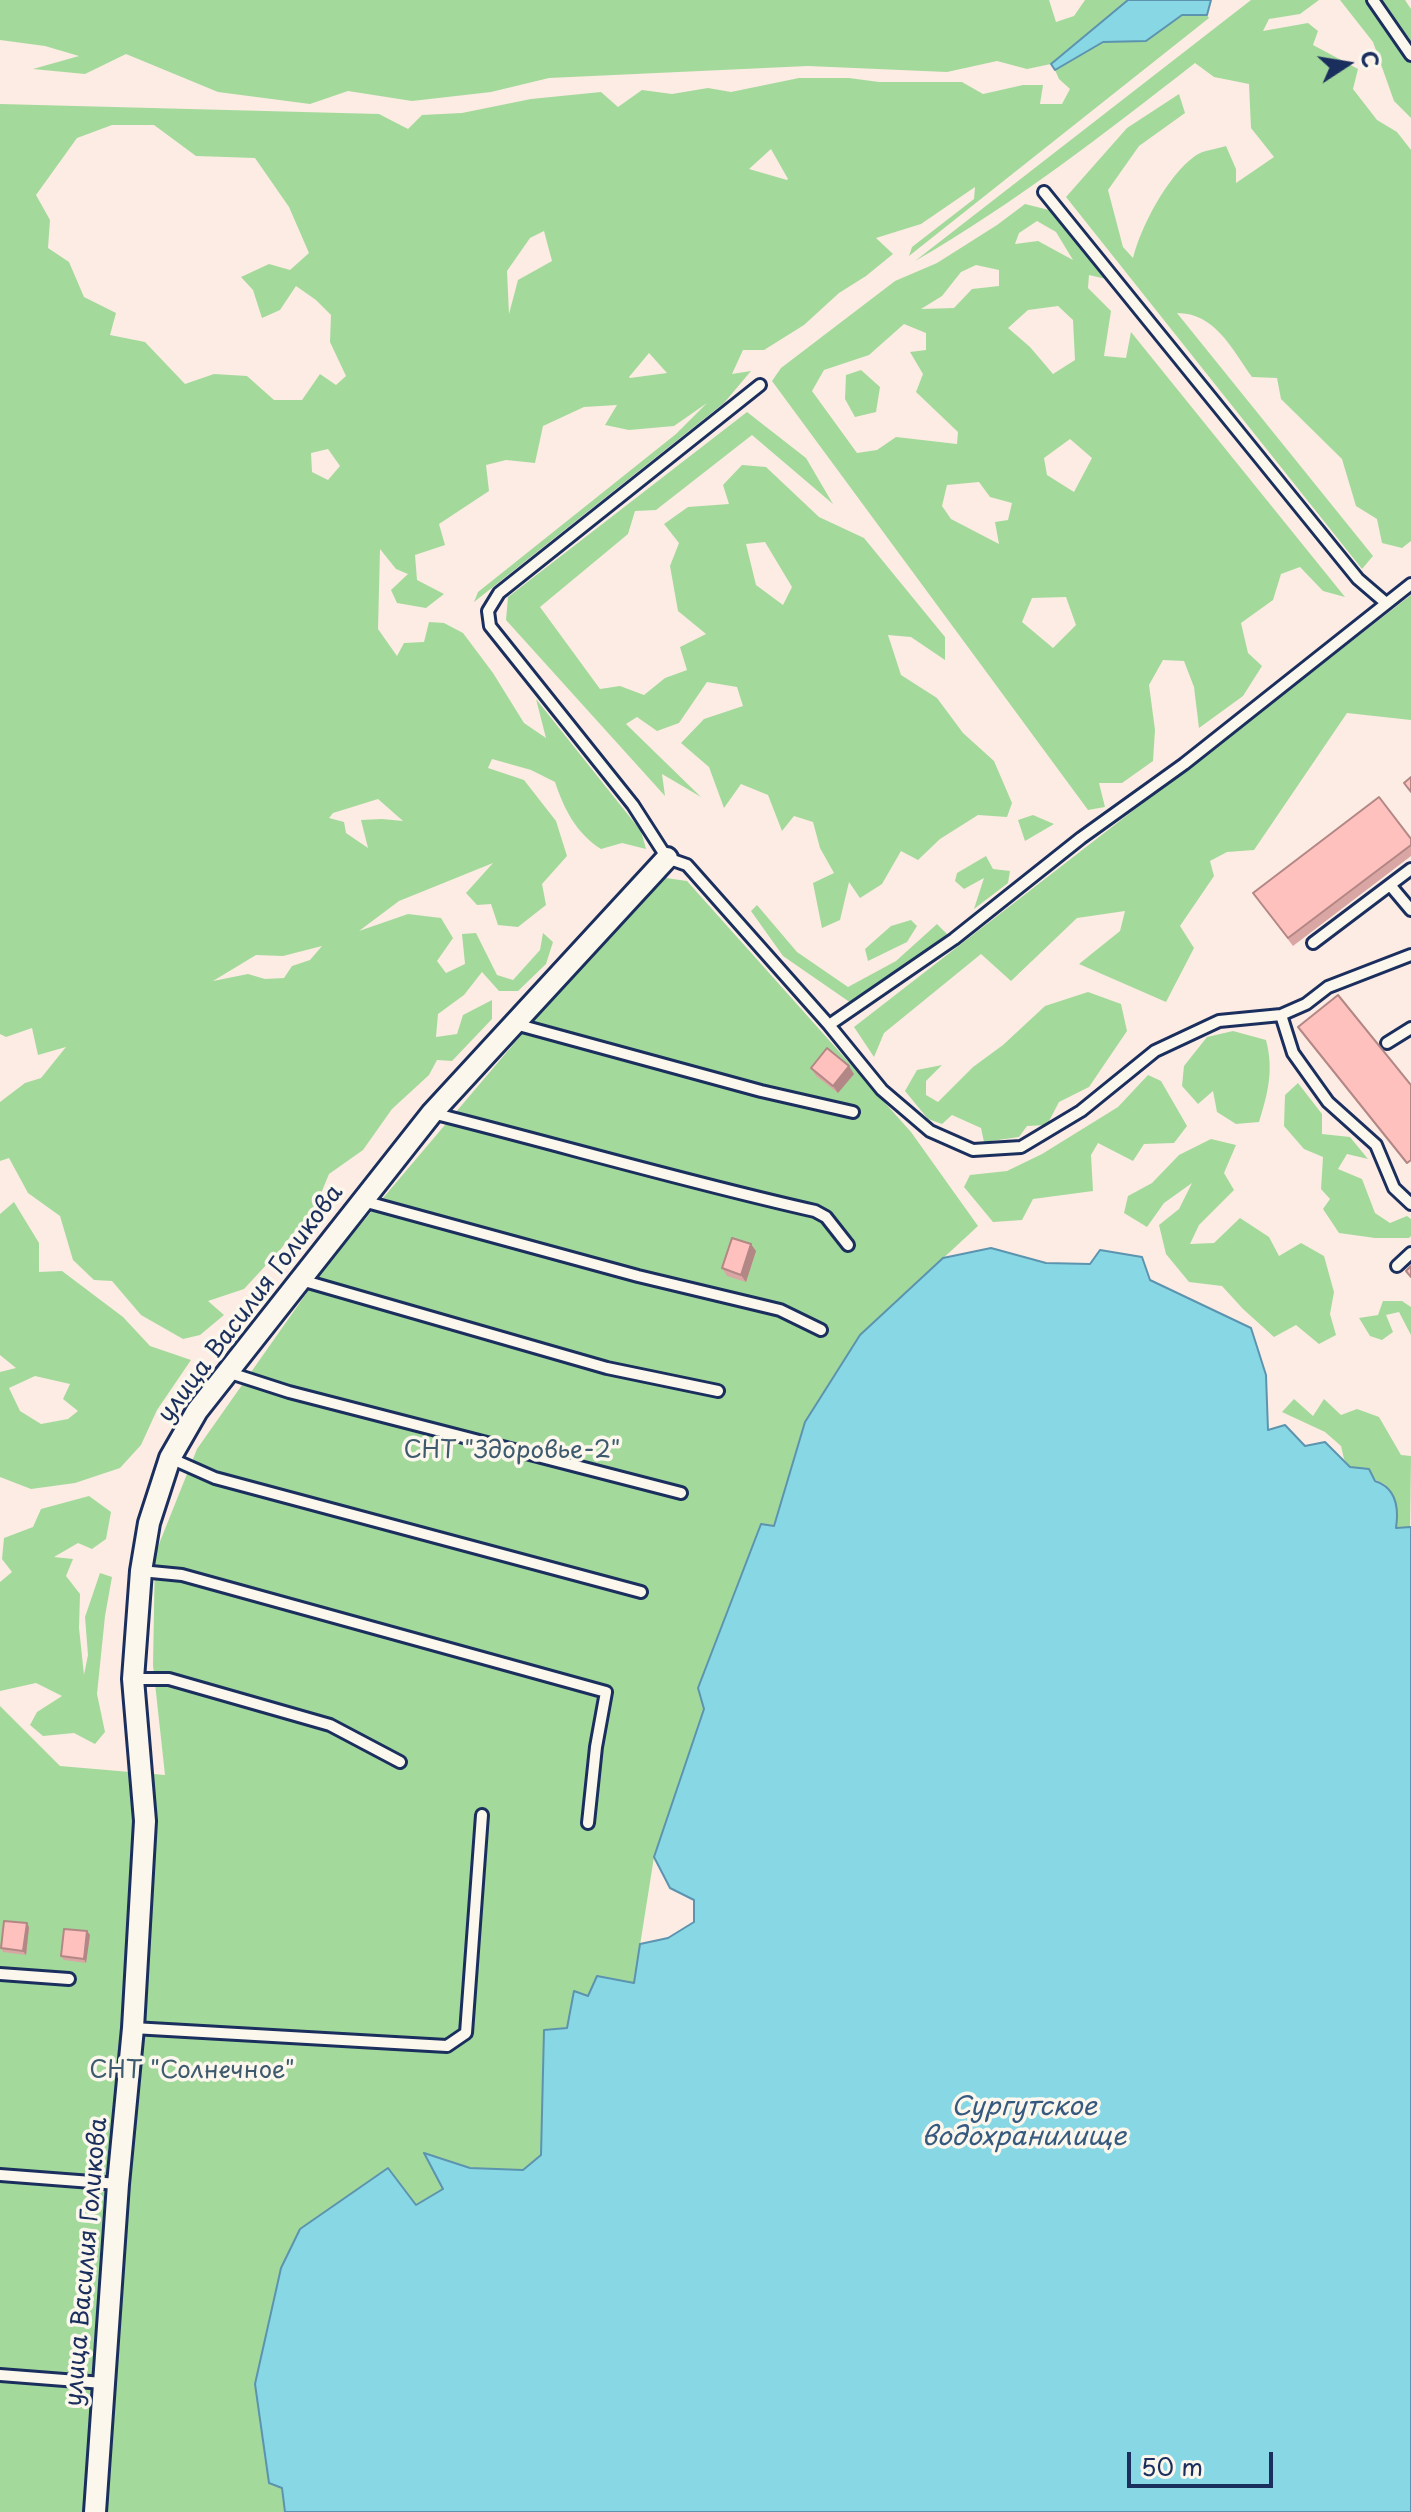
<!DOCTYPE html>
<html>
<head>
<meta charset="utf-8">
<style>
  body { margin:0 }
  #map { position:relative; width:1411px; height:2512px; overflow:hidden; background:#fcece3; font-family:"Playpen Sans",sans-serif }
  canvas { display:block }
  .north { position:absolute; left:1307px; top:24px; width:80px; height:80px; -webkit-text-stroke:6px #fbf7ec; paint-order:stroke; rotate:78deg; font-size:22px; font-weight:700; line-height:32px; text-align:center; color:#1b2f5e }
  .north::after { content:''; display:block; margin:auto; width:28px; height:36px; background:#1b2f5e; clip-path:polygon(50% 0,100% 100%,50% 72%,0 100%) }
  .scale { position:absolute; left:1127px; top:2452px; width:146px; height:36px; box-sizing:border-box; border:4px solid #1b2f5e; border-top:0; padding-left:10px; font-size:24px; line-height:28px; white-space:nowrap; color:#1b2f5e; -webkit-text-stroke:6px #fbf7ec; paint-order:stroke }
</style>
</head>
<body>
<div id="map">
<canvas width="1411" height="2512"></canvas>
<div class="north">С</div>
<div class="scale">50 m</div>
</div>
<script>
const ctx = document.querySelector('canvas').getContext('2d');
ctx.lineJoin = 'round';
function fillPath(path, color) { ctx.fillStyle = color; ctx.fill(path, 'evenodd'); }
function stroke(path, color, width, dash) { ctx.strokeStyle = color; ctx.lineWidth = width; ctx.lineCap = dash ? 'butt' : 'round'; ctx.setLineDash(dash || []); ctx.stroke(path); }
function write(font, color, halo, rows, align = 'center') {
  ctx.font = font + ' "Playpen Sans",sans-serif'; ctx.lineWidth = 7; ctx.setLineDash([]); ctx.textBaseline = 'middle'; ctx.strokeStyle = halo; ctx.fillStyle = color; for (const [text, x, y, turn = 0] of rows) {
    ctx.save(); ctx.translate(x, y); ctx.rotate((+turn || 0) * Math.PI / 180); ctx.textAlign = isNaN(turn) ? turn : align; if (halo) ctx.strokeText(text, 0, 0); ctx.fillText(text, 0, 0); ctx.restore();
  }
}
fillPath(new Path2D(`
  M0 0H1049L1056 22 1074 16 1085 0H1128L1051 64 1027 69 997 61 947 72 808 66 549 78 491 92 412 101 348 91 310 104 218 92 126 54 85 74 33 69 79 56 45 46 0 40Z
  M1251 0H1319L1300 14 1269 19 1263 31 1308 23 1318 31 1313 45 1358 69 1353 89 1377 120 1397 132 1411 150V541L1402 548 1382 543 1377 519 1356 506 1342 459 1281 399 1277 378 1252 377C1232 349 1215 313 1177 313L1373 556 1362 569 1066 197 1127 128 1179 94 1185 113 1139 146 1108 190 1123 247 1133 258C1141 226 1168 175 1195 156 1203 150 1217 149 1226 146L1236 169V183L1274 157 1251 128 1249 84 1214 77 1195 63C1105 133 1014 204 915 261Z
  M1340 0H1368L1411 60V118L1394 101 1373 42Z
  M1381 0H1405L1411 9V41Z
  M1182 15H1207L1209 18 909 256 912 247 974 199 975 187 921 224 876 238 893 254 866 276 839 293 804 325 764 350H743L732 374 751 371 724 403 474 602 478 592 676 434 707 403 674 426 629 430 605 425 617 405 584 407 543 426 535 463 506 460 486 465 489 491 439 524 445 545 415 555 417 580 444 594 426 608 397 603 391 590 408 574 396 569 380 549 378 629 397 656 404 643 424 642 429 622 444 623 463 633 493 673 524 723 546 738 536 699 641 831 646 849 622 843 601 849C576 833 564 809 555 782L531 770 492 759 488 768 524 780 556 821 567 856 542 884 546 905 518 927 498 925 491 904 477 905 466 893 493 863 399 901 359 931 408 914 441 918 453 938 437 961 446 973 465 964 462 934 476 933 497 975 513 980 540 950 543 933 553 942 546 964 518 991H499L482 972 464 995 438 1014 436 1037 457 1034 463 1015 492 1000V1019L452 1061 437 1060 429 1075 392 1109 363 1150 329 1174 317 1203 280 1250 244 1289 208 1301 224 1315 200 1335 183 1339 141 1315 112 1281 94 1280 73 1260 60 1216 28 1193 9 1158 0 1161V1102L25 1083 41 1078 66 1047 38 1055 32 1028 6 1037 0 1034V104L379 114 408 129 422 115 462 113 531 99 601 92 618 107 642 90 672 94 708 88 731 92 799 78H849L879 82H962L983 94 1023 85H1043L1040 104H1062L1070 89 1059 79 1055 70 1103 42 1146 41ZM112 125H154L196 156 255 158 289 207 309 253 290 270 269 264 241 277 253 290 262 318 280 310 296 286 316 300 331 315 330 342 346 376 336 385 320 374 302 400H274L247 376 214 374 185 384 145 342 110 335 116 313 84 297 69 262 48 248 50 220 36 195 77 138ZM771 149 788 179 787 180 749 169ZM544 231 552 261 518 280 509 314 507 271 530 238ZM649 353 667 373 630 378 629 377ZM328 449 340 466 328 480 312 472 311 453ZM378 799 403 821 382 819 361 820 368 848 346 833 344 822 329 818 333 813ZM322 946 310 960 292 966 284 978 265 979 248 974 213 981 256 955 283 956Z
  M1025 204 1053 211 1106 279 1089 275 1088 288 1111 311 1104 356 1126 358 1131 332 1345 597 1323 591 1300 567 1281 574 1273 600 1241 623 1248 653 1262 666 1243 696 1199 728 1194 687 1184 661 1163 660 1149 685 1155 730 1153 761 1122 783H1099L1105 807 1088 810 772 381 781 368 895 281 937 263 997 225ZM1037 221 1056 232 1073 260 1038 241 1015 244 1019 233ZM976 265 999 270V286L972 289 954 308 921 309 942 296 961 272ZM1058 306 1073 320 1075 360 1053 374 1030 347 1008 328 1028 310ZM904 324 926 333V350L910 352 923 374 916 392 958 432 957 444 896 437 877 450 857 453 812 391 824 370 869 355ZM1070 439 1092 458 1074 492 1047 475 1044 458ZM979 482 990 497 1012 503 1008 520 995 522 999 544 951 519 942 506 947 485ZM1066 597 1076 625 1053 648 1022 622 1032 598Z
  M861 370 880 387 876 412 855 417 845 399 846 375Z
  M747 412 806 458 833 504 752 435 656 510 635 511 628 534 540 607 600 689 620 686 644 695 665 678 687 670 680 647 706 634 678 611 670 566 679 543 664 524 688 507 729 504 723 485 742 465 766 467 819 517 864 538 945 637V660L911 637 888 635 901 675 937 698 963 733 994 761 1012 803 1007 817 978 815 940 839 918 860 901 851 882 884 860 898 849 882 840 920 822 928 813 883 834 873 820 848 813 822 794 816 782 831 768 795 741 784 724 808 709 767 681 743 704 719 743 706 737 687 707 682 679 723 657 731 637 717 626 724 701 797 662 774 665 796 506 620 508 597ZM765 542 792 587 783 605 756 585 746 544Z
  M1411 595V720L1347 713 1254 850 1227 852 1210 861 1214 876 1180 926 1194 948 1166 1002 1079 964 1120 931 1125 911 1077 918 1011 981 981 954 884 1033 874 1057 854 1027Z
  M1033 815 1054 824 1025 841 1018 820Z
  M986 856 993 869 1010 871 1008 883 974 909 984 878 964 889 955 881 957 873Z
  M666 878 687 881 911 1132 978 1226 860 1335 805 1422 774 1527 761 1524 699 1688 704 1709 654 1857 634 1983 588 1996 574 1991 567 2028 544 2030 541 2154 524 2170 470 2168 425 2154 443 2189 416 2206 388 2168 300 2230 281 2268 282 2488 285 2512H0V1706L60 1766 165 1775 153 1665 155 1554 197 1449 327 1264 629 908Z
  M757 905 797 952 848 987 896 961 937 924 947 934 903 971 851 1003 783 956 751 911Z
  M911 920 917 926 907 942 868 961 865 949 891 926Z
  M1088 992 1121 1004 1127 1031 1089 1087 1059 1102 1047 1125 1027 1126 1019 1137 984 1142 981 1128 952 1115 942 1124 928 1119 905 1091 917 1070 942 1065 926 1081V1095L938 1102 973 1067 1003 1045 1045 1006Z
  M1233 1031 1266 1040C1274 1070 1268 1093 1259 1122L1236 1124 1217 1112 1213 1091 1198 1104 1182 1086 1184 1066 1207 1037Z
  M1148 1075 1161 1081 1187 1126 1174 1143 1144 1144 1133 1161 1098 1143 1091 1155 1093 1191 1033 1199 1022 1220 993 1222 964 1187 970 1175 1007 1171 1042 1154 1118 1107Z
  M1298 1083 1322 1114V1134L1350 1137 1368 1159 1347 1154 1338 1169 1362 1179 1375 1213 1390 1223 1407 1216 1411 1219V1236L1409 1238H1375L1339 1233 1323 1209 1330 1199 1321 1189 1323 1157 1304 1149 1284 1126 1285 1095Z
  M1211 1139 1236 1145 1224 1173 1234 1190 1199 1225 1190 1244 1214 1243 1240 1218 1269 1237 1279 1256 1301 1243 1324 1256 1334 1292 1330 1314 1336 1335 1319 1344 1296 1325 1274 1337 1243 1309 1222 1286 1189 1282 1166 1254 1159 1225 1179 1209 1192 1183 1164 1203 1147 1227 1124 1213 1128 1196 1152 1183 1179 1155Z
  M14 1202 39 1243V1272L62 1271 123 1317 150 1346 191 1360 157 1410 141 1445 120 1468 75 1483 31 1489 0 1477V1372L16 1368 0 1355V1214ZM35 1376 70 1384 63 1399 78 1411 68 1419 41 1424 20 1411 9 1388Z
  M1383 1301H1402L1411 1307V1335L1399 1312 1386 1315 1393 1332 1382 1340 1370 1336 1359 1318 1378 1315Z
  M1294 1399 1313 1416 1324 1399 1341 1415 1357 1409 1379 1417 1401 1455 1411 1456 1410 1529 1395 1528 1386 1485 1350 1467 1344 1459 1341 1446 1325 1432 1282 1412Z
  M89 1496 111 1512 106 1539 92 1549 78 1543 54 1557 73 1559 66 1576 80 1594 79 1628 84 1675 88 1655 85 1617 100 1573 112 1577 105 1616 97 1694 105 1732 95 1744 74 1733 43 1736 30 1725 37 1712 62 1696 36 1683 0 1691V1582L12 1572 2 1559 4 1538 33 1527 41 1509Z`), '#a4d99c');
const water = new Path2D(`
  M1128 0H1211L1207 15H1182L1146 41 1103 42 1055 70 1051 64Z
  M991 1248 1046 1263 1090 1264 1100 1250 1142 1257 1150 1280 1251 1328 1266 1375 1268 1430 1285 1425 1305 1446 1325 1442 1350 1467 1369 1469 1375 1481C1397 1488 1399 1508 1396 1528L1411 1527V2512H285L282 2488 269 2483 255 2384 281 2268 300 2229 388 2168 416 2205 443 2189 424 2153 470 2168 523 2170 541 2155 544 2030 567 2028 574 1991 588 1996 597 1976 634 1983 640 1944 668 1938 694 1922V1900L670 1888 654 1857 704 1709 698 1688 761 1524 774 1526 805 1422 860 1335 943 1258Z`);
fillPath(water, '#88d7e5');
stroke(water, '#5c94af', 2);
const service = new Path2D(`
  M1373 0 1411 55
  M1044 192 1358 579 1386 603
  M760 385 499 593 488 611 490 626 633 805 667 858 687 865 829 1025 882 1090 930 1131 973 1150 1021 1147 1081 1111 1155 1051 1219 1021 1281 1015 1306 1004 1328 987 1411 955
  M1390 885 1411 910
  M1313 943 1411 869
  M1281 1015 1293 1053 1328 1102 1376 1145 1394 1188 1411 1204
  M515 1024 761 1091 853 1112
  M829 1025 954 939 1081 838 1184 764 1411 584
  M1387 1043 1411 1028
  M432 1113C560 1145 686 1182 815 1211L826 1217 848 1245
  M363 1201 638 1276 780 1310 821 1330
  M1397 1266 1411 1253
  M301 1280 607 1368 718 1391
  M227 1372 289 1392 681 1493
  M170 1458 215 1478 641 1592
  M141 1571 182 1575 606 1692 596 1747 588 1823
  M133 1679H169L330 1725 400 1762
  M0 1974 69 1979
  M133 2028 447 2046 466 2033 482 1815
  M0 2175 118 2184
  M0 2375 103 2383`);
const minor = new Path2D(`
  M95 2512 118 2184 133 2028 145 1821 133 1679 141 1571 149 1523 170 1458 197 1411 432 1113 667 858`);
stroke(service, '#1b2f5e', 16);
stroke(minor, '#1b2f5e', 26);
stroke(service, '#fbf7ec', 10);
stroke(minor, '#fbf7ec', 20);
fillPath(new Path2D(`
  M1411 839V856L1293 946 1253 893Z
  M811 1068 854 1074 838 1093 816 1076Z
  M756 1251 746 1282 727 1276 722 1268Z
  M29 1927 26 1955 3 1952 1 1948Z
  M87 1931 90 1935 86 1963 64 1960 61 1956Z`), '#daa6a3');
fillPath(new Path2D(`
  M849 1066 854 1074 838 1093 833 1086Z
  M751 1244 756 1251 746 1282 741 1275Z
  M27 1923 29 1927 26 1955 23 1951Z
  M87 1931 90 1935 86 1963 84 1959Z`), '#b28785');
const building = new Path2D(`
  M1411 777V792L1404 783Z
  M1379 797 1411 839V845L1288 938 1253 893Z
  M1338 995 1411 1085V1160L1407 1163 1298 1027Z
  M827 1048 849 1066 833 1086 811 1068Z
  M732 1238 751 1244 741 1275 722 1268Z
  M1411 1266V1277L1406 1271Z
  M4 1921 27 1923 23 1951 1 1948Z
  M64 1929 87 1931 84 1959 61 1956Z`);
fillPath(building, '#fec1be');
stroke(building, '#b28785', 2);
write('24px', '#1b2f5e', '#fbf7ec', [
  ["улица Василия Голикова",251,1304,-53],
  ["улица Василия Голикова",87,2262,-85]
]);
write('24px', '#3d5a6e', '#fbf7ec', [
  ["СНТ \"Здоровье-2\"",512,1451],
  ["СНТ \"Солнечное\"",192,2071]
]);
write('italic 26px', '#365980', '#fbf7ec', [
  ["Сургутское",1024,2108],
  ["водохранилище",1024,2138]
]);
</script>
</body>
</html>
